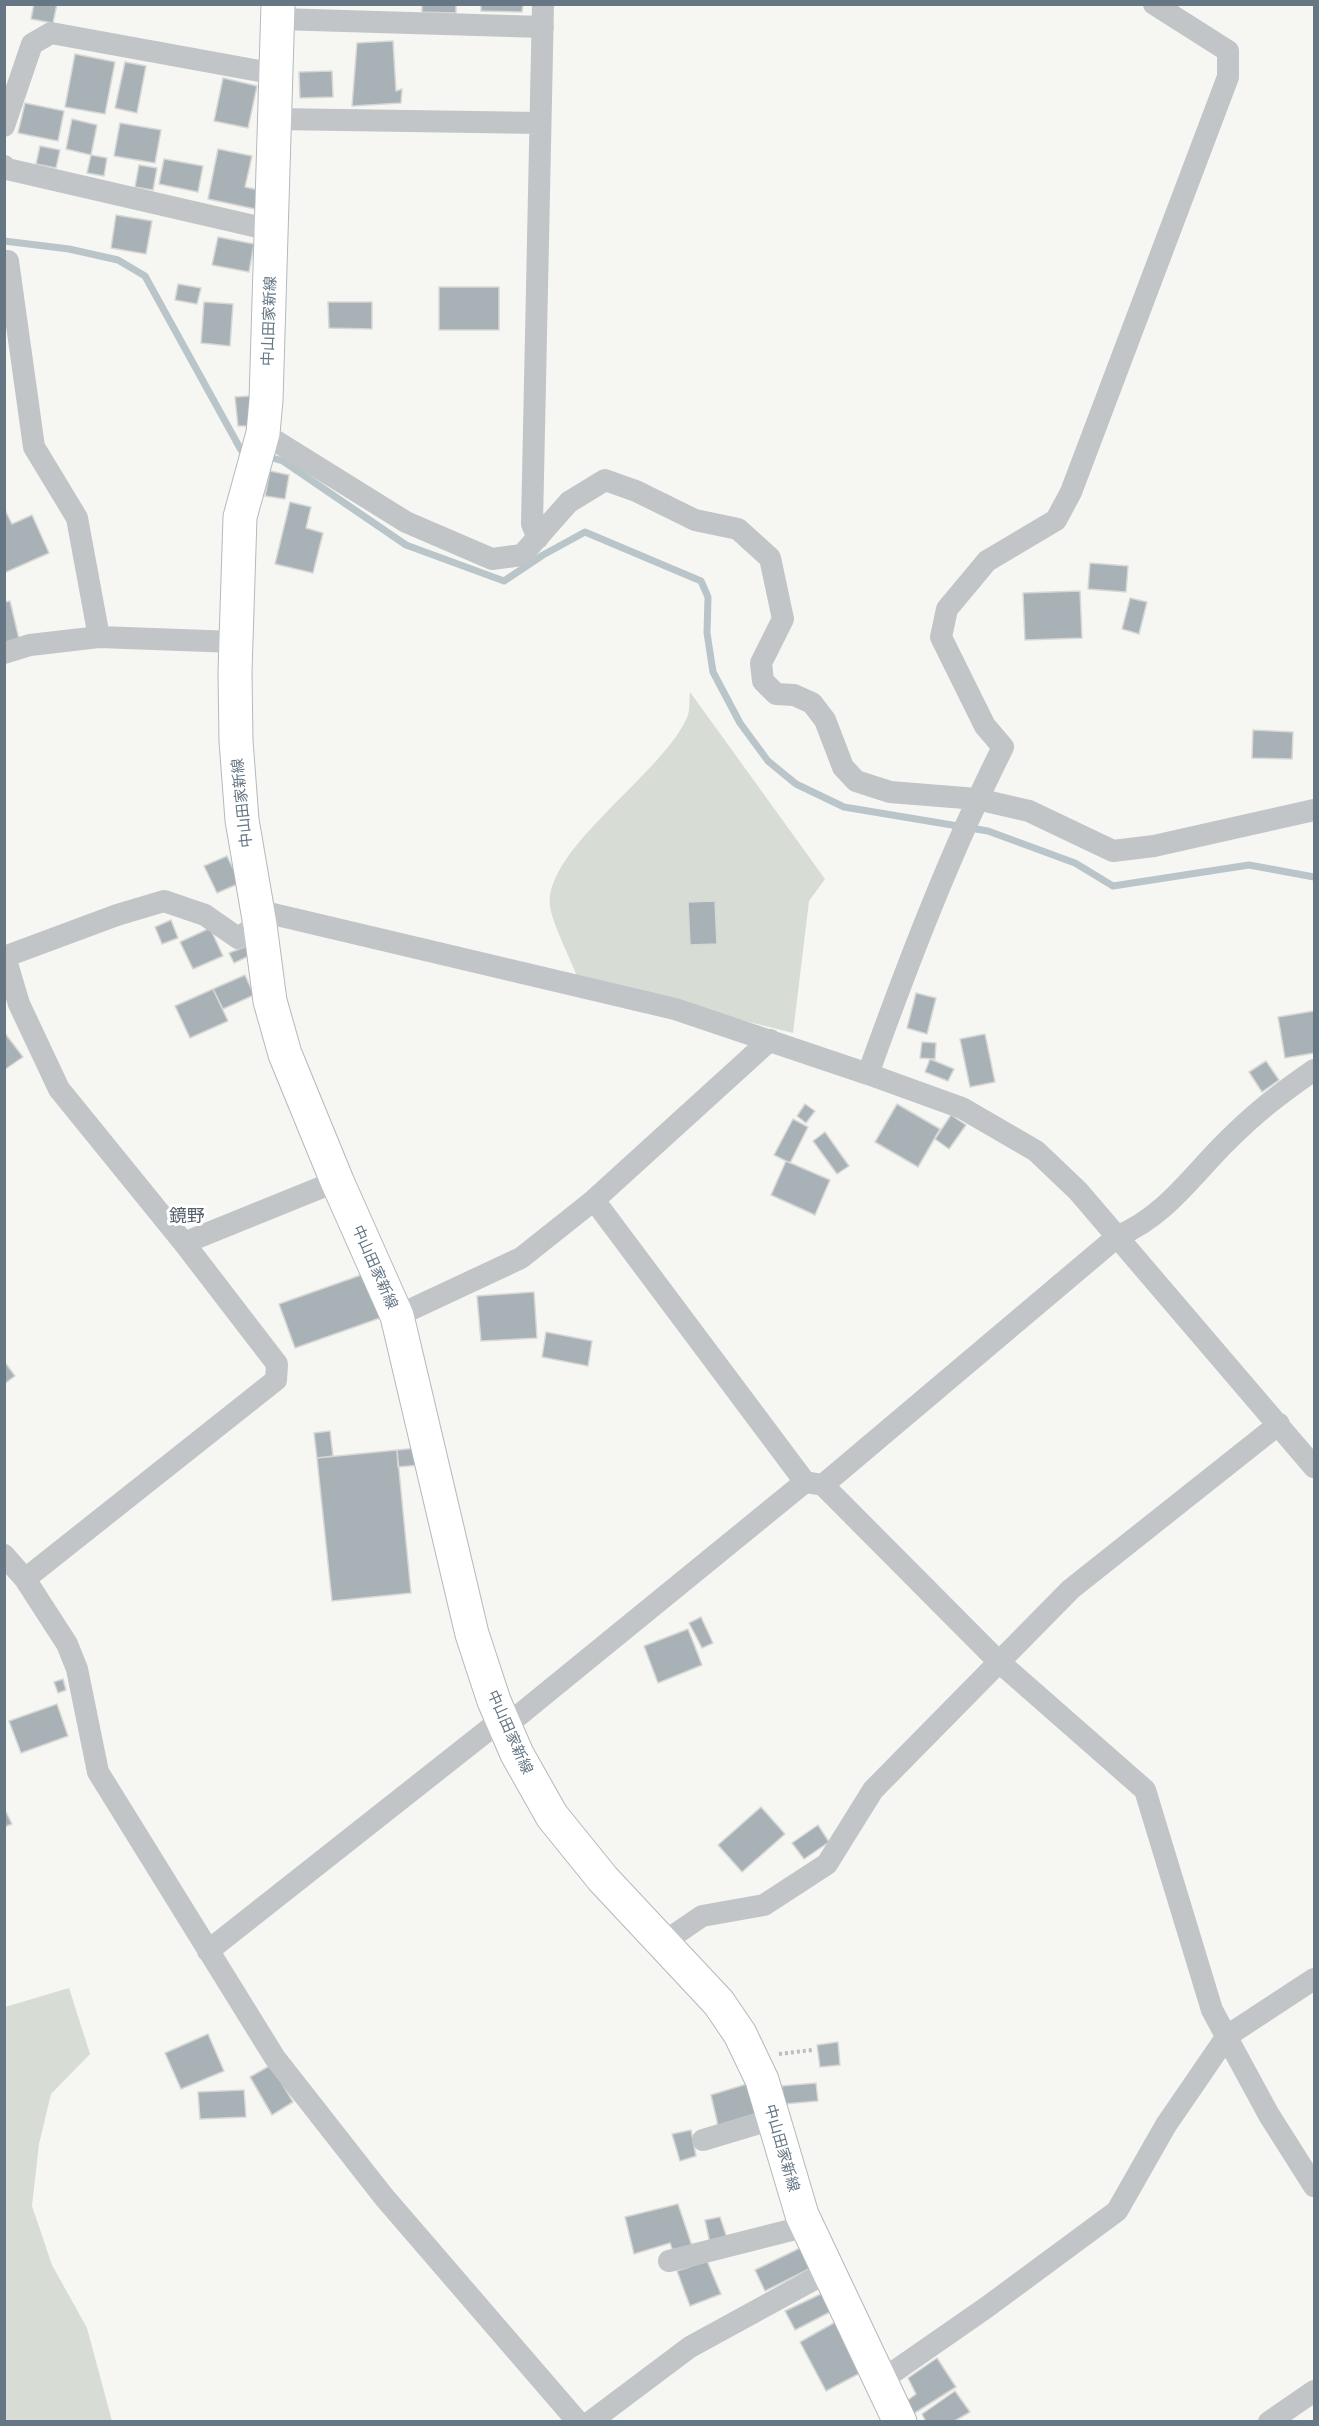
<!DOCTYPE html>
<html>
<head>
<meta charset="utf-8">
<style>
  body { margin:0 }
  #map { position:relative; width:1319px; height:2426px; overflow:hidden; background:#f6f6f3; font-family:Ubuntu,sans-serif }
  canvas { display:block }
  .frame { position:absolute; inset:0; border:6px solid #657684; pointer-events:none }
</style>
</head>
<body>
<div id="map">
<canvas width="1319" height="2426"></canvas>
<div class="frame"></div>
</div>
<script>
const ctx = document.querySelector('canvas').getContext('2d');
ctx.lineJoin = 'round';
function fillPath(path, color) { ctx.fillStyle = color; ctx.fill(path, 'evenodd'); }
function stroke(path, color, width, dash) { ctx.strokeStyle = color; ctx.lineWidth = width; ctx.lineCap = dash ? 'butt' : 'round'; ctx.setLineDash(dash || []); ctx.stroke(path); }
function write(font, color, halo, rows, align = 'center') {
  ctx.font = font + ' Ubuntu,"Noto Sans JP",sans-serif'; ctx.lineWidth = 6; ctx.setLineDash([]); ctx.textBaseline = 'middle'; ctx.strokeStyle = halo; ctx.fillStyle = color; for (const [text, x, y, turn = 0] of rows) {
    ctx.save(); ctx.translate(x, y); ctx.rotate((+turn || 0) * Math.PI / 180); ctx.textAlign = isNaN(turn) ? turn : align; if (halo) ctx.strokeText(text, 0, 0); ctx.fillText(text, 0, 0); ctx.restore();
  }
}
fillPath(new Path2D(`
  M690 692 825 879 809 901 793 1033 578 979C571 960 552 923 550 906 544 848 666 772 688 715 690 708 689 699 690 692Z
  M69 1988 90 2054 51 2094 39 2144 32 2206 52 2265 87 2328 112 2421H5V2007Z`), '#d7ddd4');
stroke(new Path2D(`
  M4 241 69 249 118 260 145 276 241 450 250 452
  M266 456 283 461 406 545 504 581 543 555 585 532 701 581 708 597 707 633 713 672 740 723 768 761 796 784 844 807 988 831 1075 863 1113 886 1249 865 1314 877`), '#b9c5c9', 7);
const building = new Path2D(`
  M34 4H57L53 23 31 19Z
  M422 4H456V13L422 12Z
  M481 4H523L522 12 481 11Z
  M393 41 396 91 402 89 401 103 352 106 357 43Z
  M75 54 115 62 105 114 65 107Z
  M125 62 146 66 137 113 115 108Z
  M332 71 333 97 300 98 299 72Z
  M223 78 257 86 248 128 214 121Z
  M25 103 64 111 58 141 18 133Z
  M72 119 97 125 91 155 66 149Z
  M120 123 161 130 155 163 114 156Z
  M40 146 60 150 56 168 36 164Z
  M218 149 252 156 245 187 259 190 255 209 208 199Z
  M91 155 107 158 104 176 87 173Z
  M164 159 203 166 198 192 159 184Z
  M139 165 157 168 153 190 135 187Z
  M116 215 152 221 146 254 111 248Z
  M218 237 254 244 249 272 212 265Z
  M178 284 201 288 197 304 175 300Z
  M439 287H499V330H439Z
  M204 302 233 304 230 346 201 343Z
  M328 302H372V329L329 328Z
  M250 396 251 426H238L235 397Z
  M270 471 289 475 285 499 265 496Z
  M290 502 311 507 306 528 323 533 313 573 275 564Z
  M4 508 12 524 32 515 49 553 4 573Z
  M1090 563 1128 566 1126 592 1088 589Z
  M1080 591 1082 638 1025 640 1023 593Z
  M1130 598 1147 602 1139 634 1122 629Z
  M10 601 19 639 4 643V602Z
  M1253 730 1293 732 1292 759 1252 758Z
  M227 856 240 883 217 893 204 866Z
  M715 901 717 944 690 945 688 902Z
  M171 920 178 938 162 944 155 927Z
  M210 928 223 956 193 969 180 942Z
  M247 946 251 955 234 963 229 953Z
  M245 975 254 995 223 1009 213 989Z
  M213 989 228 1021 190 1038 175 1006Z
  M916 993 936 998 927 1034 907 1028Z
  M1314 1011V1053L1285 1058 1278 1017Z
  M4 1032 23 1057 4 1070Z
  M985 1034 995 1082 970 1087 960 1039Z
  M922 1042 936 1043 935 1059 920 1058Z
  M930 1059 954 1069 948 1081 925 1072Z
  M1266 1061 1279 1080 1262 1092 1249 1072Z
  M805 1104 815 1111 806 1123 797 1116Z
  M897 1104 940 1129 918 1167 875 1142Z
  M951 1115 966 1125 949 1149 935 1139Z
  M793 1119 808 1127 790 1163 774 1155Z
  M825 1132 849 1166 837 1174 813 1141Z
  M786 1161 830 1180 815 1215 771 1195Z
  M364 1274 380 1318 295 1348 279 1304Z
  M534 1292 537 1338 481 1341 477 1296Z
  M546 1332 592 1341 588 1366 542 1357Z
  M4 1361 15 1376 4 1384Z
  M330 1431 333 1456 317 1458 314 1433Z
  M418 1448 420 1465 398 1467 397 1450Z
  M397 1450 411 1593 332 1601 317 1458Z
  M701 1617 713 1643 702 1648 689 1623Z
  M688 1629 702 1665 658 1683 644 1646Z
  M63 1679 66 1690 58 1693 54 1682Z
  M57 1704 68 1736 21 1753 9 1721Z
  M761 1807 785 1834 742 1872 718 1845Z
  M4 1808 12 1824 4 1827Z
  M818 1825 829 1842 804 1859 792 1843Z
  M208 2034 224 2071 181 2089 165 2053Z
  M838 2042 840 2065 820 2067 817 2045Z
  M271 2065 293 2102 272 2115 250 2077Z
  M750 2083 759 2118 719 2130 711 2095Z
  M816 2083 818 2101 784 2104 782 2086Z
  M244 2090 246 2117 200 2119 198 2092Z
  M691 2130 696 2156 680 2161 672 2134Z
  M678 2204 692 2246 673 2251 670 2243 634 2254 625 2217Z
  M720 2217 727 2238 710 2243 705 2220Z
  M800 2248 809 2269 765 2291 755 2270Z
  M707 2261 721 2294 690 2306 677 2271Z
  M825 2292 834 2310 795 2330 785 2311Z
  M839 2320 866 2370 826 2391 800 2342Z
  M937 2358 956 2387 913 2414 908 2400 916 2394 908 2378Z
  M955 2391 970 2412 953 2422H926L922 2414Z`);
fillPath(building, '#a8b1b6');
stroke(building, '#d7d8d5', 1.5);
const secondary = new Path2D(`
  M278 4 266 400 263 433 240 517 235 672 236 741 242 820 260 925 270 1001 285 1054 337 1181 397 1316 472 1634 494 1701 517 1754 552 1816 603 1879 719 2003 740 2034 762 2080 802 2215 900 2422`);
stroke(secondary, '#b3b9bd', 35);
stroke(new Path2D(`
  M779 2054 812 2050`), '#bbbdc0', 4, [3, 3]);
stroke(new Path2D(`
  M278 19 543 27
  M276 119 540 123
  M4 126 32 44 51 33 276 74
  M4 166 7 169 271 230
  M8 261 34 447 77 518 99 637 235 642
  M263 433 406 522 492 559 522 555 569 502 605 480 636 491 695 520 738 529 770 558 783 619 761 663 763 681 776 694 794 695 812 703 825 720 843 767 856 781 890 792 977 799 1029 811 1113 851 1154 846 1314 810
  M538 538 532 524 543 4
  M4 653 30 645 99 637
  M4 957 117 915 164 901 205 915 238 938 273 914 675 1009 868 1074 962 1108 1036 1151 1078 1191 1314 1467
  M5 957 19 1004 59 1089 184 1243 337 1181
  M868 1074C908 963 950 853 1003 747L985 726 941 637 947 609 987 561 1056 520 1071 492 1228 77V51L1154 4
  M594 1200 805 1482 823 1485 998 1661 1145 1790 1212 2010 1269 2115 1314 2186
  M397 1316 521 1258 594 1200 770 1040
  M823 1485 1118 1236C1164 1217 1191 1177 1225 1143 1255 1113 1279 1094 1314 1070
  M4 1555 25 1579 67 1644 77 1669 98 1772 275 2058 384 2197 578 2422
  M25 1579 276 1380 277 1364 184 1243
  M664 1942 702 1916 764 1905 827 1864 873 1790 1071 1589 1279 1424
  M208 1951 502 1719 518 1716 805 1482
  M703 2140 773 2119
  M669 2261 807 2226
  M882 2380 987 2307 1117 2211 1166 2125 1227 2036 1314 1979
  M590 2422 690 2347 829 2271
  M1269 2422 1314 2391`), '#c1c5c8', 22);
stroke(secondary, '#fff', 33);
write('15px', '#657684', '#fff', [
  ["中山田家新線",269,321,-88],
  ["中山田家新線",242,803,-96],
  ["中山田家新線",375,1267,66],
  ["中山田家新線",510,1732,66],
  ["中山田家新線",782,2148,74]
]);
write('18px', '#535f69', '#fff', [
  ["鏡野",187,1216]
]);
</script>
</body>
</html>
